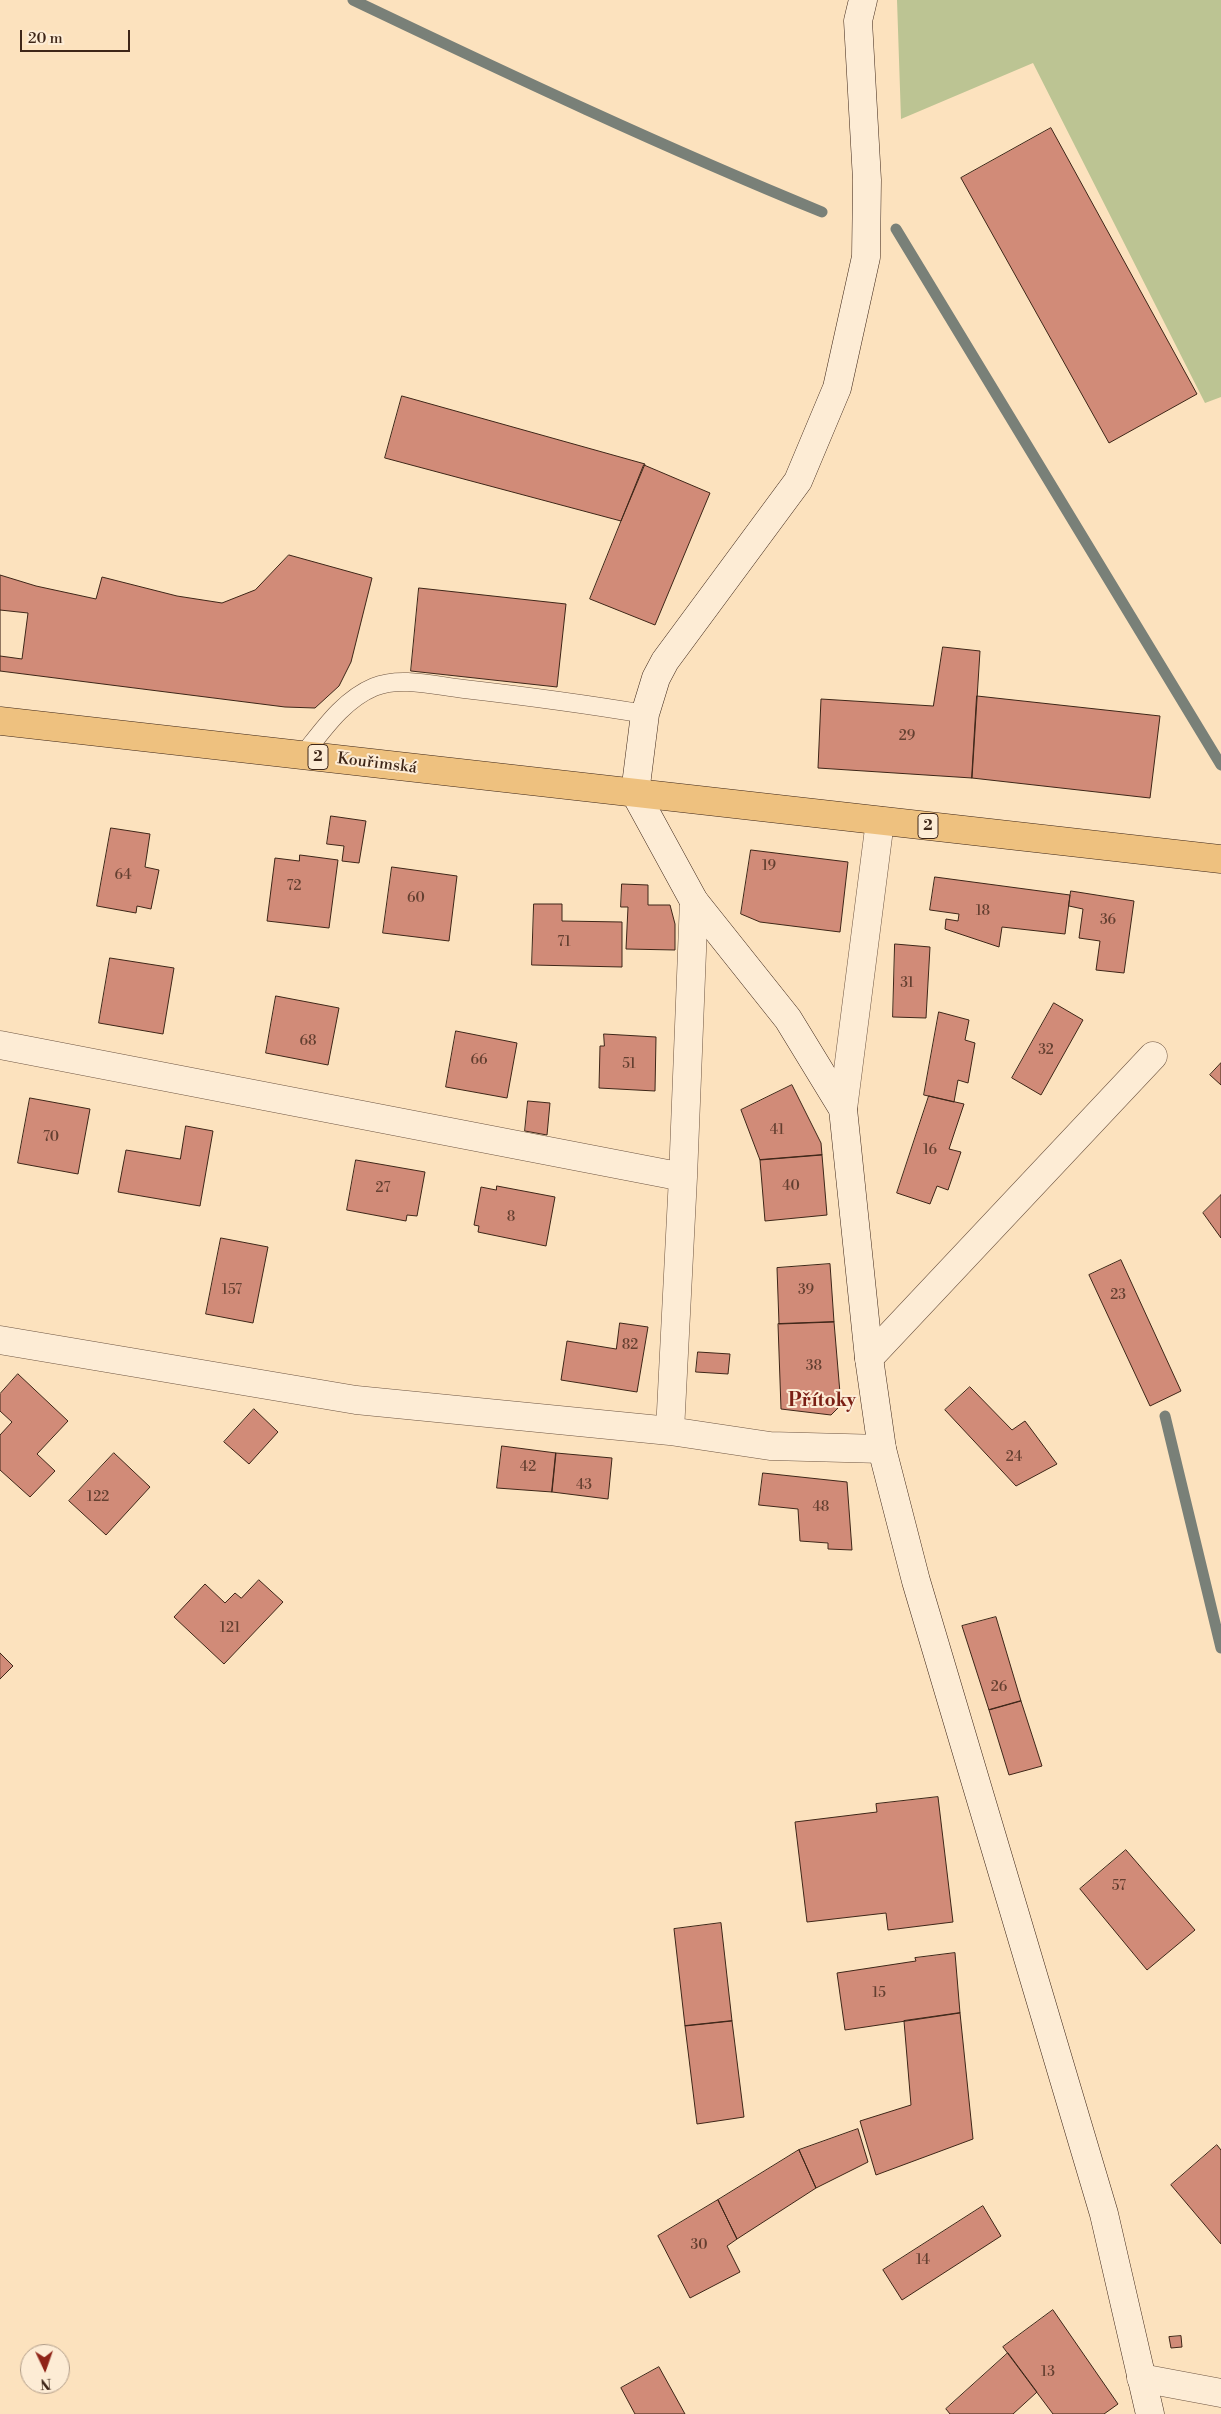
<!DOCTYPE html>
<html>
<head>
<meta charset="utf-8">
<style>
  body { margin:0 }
  #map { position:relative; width:1221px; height:2414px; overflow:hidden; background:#fce2be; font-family:"Libre Bodoni",serif }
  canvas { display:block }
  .north { position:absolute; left:20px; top:2344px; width:50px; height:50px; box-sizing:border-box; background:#fdecd5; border:1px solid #b19d89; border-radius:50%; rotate:177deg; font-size:14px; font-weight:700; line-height:20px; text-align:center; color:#3e2618 }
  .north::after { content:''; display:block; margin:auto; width:18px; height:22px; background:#8f2418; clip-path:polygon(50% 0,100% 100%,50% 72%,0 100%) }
  .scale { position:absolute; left:20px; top:30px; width:110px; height:22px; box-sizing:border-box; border:2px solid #3e2618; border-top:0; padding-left:6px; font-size:15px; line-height:18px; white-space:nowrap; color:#3e2618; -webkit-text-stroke:4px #fdecd5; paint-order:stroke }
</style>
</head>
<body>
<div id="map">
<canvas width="1221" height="2414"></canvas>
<div class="north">N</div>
<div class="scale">20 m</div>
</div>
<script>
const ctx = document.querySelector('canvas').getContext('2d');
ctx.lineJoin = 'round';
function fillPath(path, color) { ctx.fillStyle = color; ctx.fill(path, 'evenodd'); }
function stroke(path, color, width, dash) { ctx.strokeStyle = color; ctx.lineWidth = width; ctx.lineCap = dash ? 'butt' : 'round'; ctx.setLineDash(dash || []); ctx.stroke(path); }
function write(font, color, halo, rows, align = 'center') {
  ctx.font = font + ' "Libre Bodoni",serif'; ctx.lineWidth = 4; ctx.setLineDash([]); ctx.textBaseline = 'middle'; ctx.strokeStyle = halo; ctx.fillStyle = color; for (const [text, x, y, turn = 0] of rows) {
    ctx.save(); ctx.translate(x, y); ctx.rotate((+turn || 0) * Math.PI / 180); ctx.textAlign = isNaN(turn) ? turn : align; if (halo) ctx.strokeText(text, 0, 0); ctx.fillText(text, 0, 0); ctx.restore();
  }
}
fillPath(new Path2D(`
  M897 0H1221V397L1205 403 1033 63 901 119Z`), '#bcc493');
stroke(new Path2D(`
  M353 0C508 74 663 147 822 212
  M896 229 1221 765
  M1165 1416 1221 1648`), '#798078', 11);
const building = new Path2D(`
  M1051 128 1197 394 1109 443 961 178Z
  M402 396 645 464 621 521 385 458Z
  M644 465 710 493 655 625 590 599Z
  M289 555 372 578 351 662 339 686 315 708 285 707 0 671V575L36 586 96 599 102 577 177 596 222 603 255 590Z
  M419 588 566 604 557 687 411 671Z
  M0 610 28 613 22 659 0 656Z
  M943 647 980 651 972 778 818 768 821 699 933 706Z
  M977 696 1160 716 1150 798 972 778Z
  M331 816 366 821 359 863 342 861 344 846 327 844Z
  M111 828 150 834 145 867 159 870 151 909 137 906 136 913 97 906Z
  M751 850 848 862 840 932 760 922 741 914Z
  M300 855 338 860 329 928 267 921 275 858 299 861Z
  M392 867 457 876 449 941 383 933Z
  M935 877 1070 895 1065 934 1002 927 999 947 945 929 946 919 958 921 959 914 930 910Z
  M622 884 648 885V905H670L675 924V950L626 949 628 907H621Z
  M1071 891 1134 901 1124 973 1096 970 1100 941 1079 938 1083 909 1069 906Z
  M534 904H562V921L622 922V967L532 965Z
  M895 944 930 947 926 1018 893 1017Z
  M110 958 174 968 163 1034 99 1023Z
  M276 996 339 1008 328 1065 266 1053Z
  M1054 1003 1083 1020 1041 1095 1012 1078Z
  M939 1012 969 1020 965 1040 975 1043 968 1083 958 1080 954 1102 924 1095Z
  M456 1031 517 1043 507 1098 446 1087Z
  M604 1034 656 1037 655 1091 599 1088 600 1046H604Z
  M1221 1063V1085L1210 1075Z
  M792 1085 821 1143 822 1155 760 1160 741 1110Z
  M929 1096 964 1104 949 1149 961 1152 948 1190 937 1186 930 1204 897 1193Z
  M30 1098 90 1109 78 1174 18 1163Z
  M528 1101 550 1103 547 1135 525 1131Z
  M186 1126 213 1131 200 1206 118 1192 126 1150 180 1159Z
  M822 1155 827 1215 765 1221 760 1160Z
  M356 1160 425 1172 417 1216 407 1215 406 1221 347 1210Z
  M497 1186 555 1197 546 1246 478 1232 479 1226 474 1225 481 1187 496 1190Z
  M1221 1195V1238L1203 1213Z
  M221 1238 268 1247 253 1323 206 1314Z
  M1121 1260 1181 1391 1150 1406 1089 1275Z
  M830 1264 834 1322 779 1324 777 1268Z
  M834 1322 841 1405 831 1415 781 1409 778 1324Z
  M620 1323 648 1327 637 1392 561 1380 567 1341 616 1349Z
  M698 1352 730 1354 728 1374 696 1372Z
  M18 1374 68 1421 37 1454 55 1471 30 1497 0 1470V1435L12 1422 0 1411V1394Z
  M970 1387 1012 1430 1025 1421 1057 1464 1016 1486 945 1410Z
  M254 1409 278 1432 249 1464 224 1442Z
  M502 1446 556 1453 552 1492 497 1488Z
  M114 1453 150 1487 106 1535 69 1501Z
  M556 1453 612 1458 608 1499 552 1492Z
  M763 1473 847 1482 852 1550 828 1549V1543L800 1541 798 1509 759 1505Z
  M259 1580 283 1602 224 1664 174 1617 205 1584 225 1603 235 1593 241 1598Z
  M996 1617 1021 1701 989 1710 962 1626Z
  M0 1653 13 1666 0 1679Z
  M1021 1701 1042 1766 1009 1775 989 1710Z
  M938 1797 953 1922 888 1930 886 1913 807 1922 795 1822 877 1812 876 1804Z
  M1126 1850 1195 1930 1147 1970 1080 1889Z
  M721 1923 732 2021 685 2026 674 1929Z
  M955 1953 960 2013 845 2030 837 1973 916 1961 915 1958Z
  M960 2013 973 2139 876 2175 860 2121 911 2105 904 2021Z
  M732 2021 744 2117 697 2124 685 2026Z
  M858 2129 868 2162 816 2188 799 2150Z
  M1217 2145 1221 2150V2244L1171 2185Z
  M799 2150 816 2188 737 2239 718 2200Z
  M718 2200 737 2239 727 2246 740 2272 690 2298 658 2236Z
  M983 2206 1001 2236 902 2300 883 2270Z
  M1053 2310 1118 2404 1104 2414H1053L1003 2347Z
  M1181 2336 1182 2347 1171 2348 1169 2337Z
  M1008 2353 1037 2392 1013 2414H950L946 2409Z
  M659 2367 685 2414H635L621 2388Z`);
fillPath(building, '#d18b78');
stroke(building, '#3e2618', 1);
const lane = new Path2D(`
  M303 755C323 730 343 700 374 687 401 676 436 686 464 689 525 696 585 704 645 714`);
const street = new Path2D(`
  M0 1045 683 1177 694 901
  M843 1109 880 821
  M0 1340 356 1400 670 1431 770 1446 882 1449
  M869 1358 1153 1056
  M670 1431 683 1177
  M1141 2378 1221 2393`);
const secondary = new Path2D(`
  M863 0 858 21 867 180 866 257 837 388 798 481 665 661 656 678 645 714 635 793 694 901 788 1019 843 1109 869 1358 882 1449 916 1581 1104 2214 1150 2414`);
const primary = new Path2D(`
  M0 721 1221 859`);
stroke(lane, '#6e5542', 19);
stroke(street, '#6e5542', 29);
stroke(secondary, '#3e2618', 29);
stroke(primary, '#3e2618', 29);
stroke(lane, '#fdecd5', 18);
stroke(street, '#fdecd5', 28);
stroke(secondary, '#fdecd5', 28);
stroke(primary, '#eec17f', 28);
write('14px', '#633f30', null, [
  ["29",907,737],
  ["19",769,867],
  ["64",123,876],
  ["72",294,887],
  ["60",416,899],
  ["18",983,912],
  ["36",1108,921],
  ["71",564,943],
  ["31",907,984],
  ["68",308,1042],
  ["32",1046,1051],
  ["66",479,1061],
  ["51",629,1065],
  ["41",777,1131],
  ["70",51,1138],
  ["16",930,1151],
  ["40",791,1187],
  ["27",383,1189],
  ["8",511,1218],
  ["157",232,1291],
  ["39",806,1291],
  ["23",1118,1296],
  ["82",630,1346],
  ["38",814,1367],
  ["24",1014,1458],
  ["42",528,1468],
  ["43",584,1486],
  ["122",98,1498],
  ["48",821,1508],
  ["121",230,1629],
  ["26",999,1688],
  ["57",1119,1887],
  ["15",879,1994],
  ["30",699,2246],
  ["14",923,2261],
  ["13",1048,2373]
]);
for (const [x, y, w] of [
  [318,757,20],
  [928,826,20]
]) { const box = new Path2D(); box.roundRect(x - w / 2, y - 12.5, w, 25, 4); ctx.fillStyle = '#fdecd5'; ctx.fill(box); stroke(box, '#3e2618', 1); }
write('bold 15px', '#3e2618', null, [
  ["2",318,757],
  ["2",928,826]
]);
write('16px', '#3e2618', '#fdecd5', [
  ["Kouřimská",377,764,7]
]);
write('bold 19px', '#7a1f14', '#fdecd5', [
  ["Přítoky",822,1401]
]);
</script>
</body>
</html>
